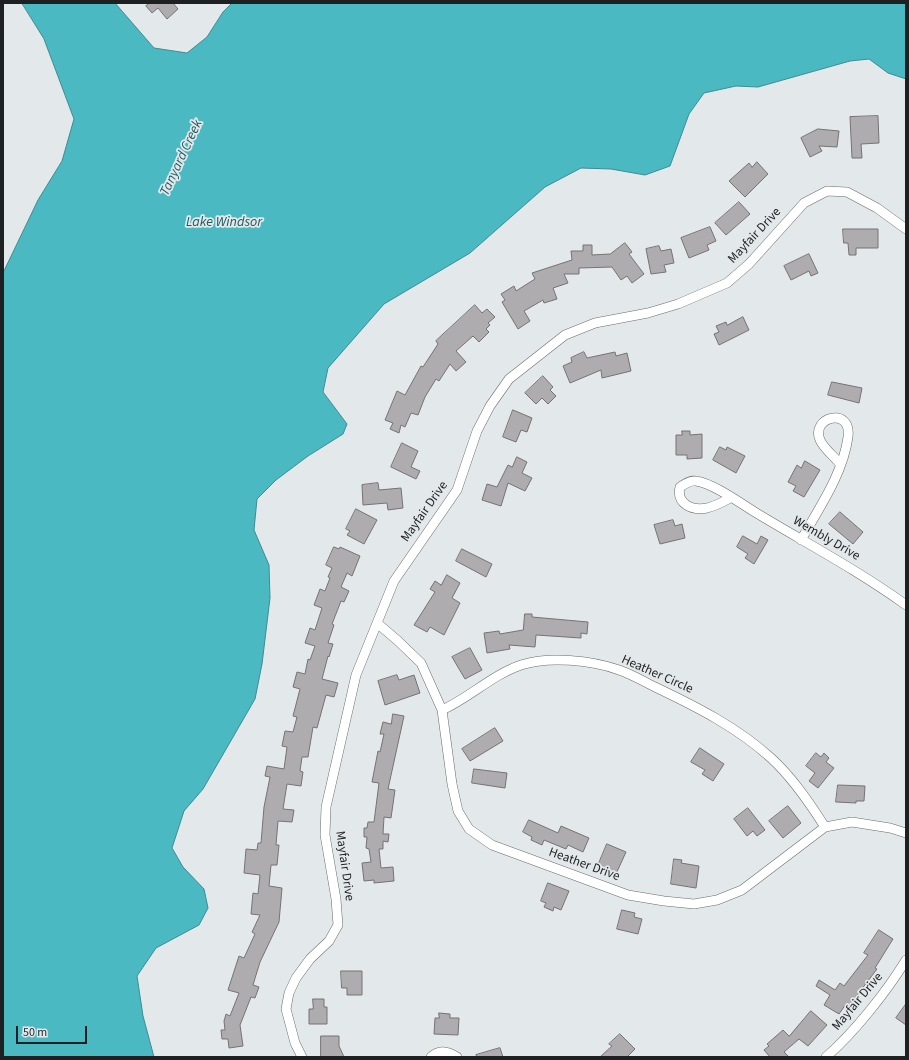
<!DOCTYPE html>
<html>
<head>
<meta charset="utf-8">
<style>
  body { margin:0 }
  #map { position:relative; width:909px; height:1060px; overflow:hidden; background:#e3e8eb; font-family:"Source Sans 3",sans-serif }
  canvas { display:block }
  .frame { position:absolute; inset:0; border:4px solid #1f2022; pointer-events:none }
  .scale { position:absolute; left:16px; top:1026px; width:71px; height:18px; box-sizing:border-box; border:2px solid #1f2022; border-top:0; padding-left:5px; font-size:12px; line-height:14px; white-space:nowrap; color:#1f2022; -webkit-text-stroke:3px #e3e8eb; paint-order:stroke }
</style>
</head>
<body>
<div id="map">
<canvas width="909" height="1060"></canvas>
<div class="frame"></div>
<div class="scale">50 m</div>
</div>
<script>
const ctx = document.querySelector('canvas').getContext('2d');
ctx.lineJoin = 'round';
function fillPath(path, color) { ctx.fillStyle = color; ctx.fill(path, 'evenodd'); }
function stroke(path, color, width, dash) { ctx.strokeStyle = color; ctx.lineWidth = width; ctx.lineCap = dash ? 'butt' : 'round'; ctx.setLineDash(dash || []); ctx.stroke(path); }
function write(font, color, halo, rows, align = 'center') {
  ctx.font = font + ' "Source Sans 3",sans-serif'; ctx.lineWidth = 3.5; ctx.setLineDash([]); ctx.textBaseline = 'middle'; ctx.strokeStyle = halo; ctx.fillStyle = color; for (const [text, x, y, turn = 0] of rows) {
    ctx.save(); ctx.translate(x, y); ctx.rotate((+turn || 0) * Math.PI / 180); ctx.textAlign = isNaN(turn) ? turn : align; if (halo) ctx.strokeText(text, 0, 0); ctx.fillText(text, 0, 0); ctx.restore();
  }
}
const water = new Path2D(`
  M22 3H115L154 48 187 53 207 37 223 12 232 3H906V79L888 73 869 59 850 61 758 87 736 86 704 93 689 114 670 166 645 175 611 169 581 168 545 187 470 253 384 304 328 368 323 392 347 424 343 434 308 456 276 480 257 499 254 530 269 565 270 598 262 664 255 699 203 789 184 811 172 848 183 867 204 889 208 908 199 925 156 948 137 976 143 1016 154 1057H3V273L38 200 62 161 74 119 44 39Z`);
fillPath(water, '#4bb9c1');
stroke(water, '#3e8b91', 1);
const building = new Path2D(`
  M150 3H173L178 9 167 19 158 8 152 13 146 6Z
  M878 116 879 143 861 144 862 158H852L850 117Z
  M818 129 839 131 837 147 819 146 822 151 810 157 801 138Z
  M757 162 768 174 745 197 729 181 749 163 752 167Z
  M739 202 750 214 726 235 715 223Z
  M710 227 716 241 707 245 709 250 689 258 681 238Z
  M843 229H878V248H856V255H849L848 243H844Z
  M625 243 632 252 629 254 644 274 632 283 627 276 621 280 612 267 579 268V274H564L568 283 553 288 557 299 544 303 543 300 524 311 530 321 518 329 502 302 505 300 501 294 514 286 516 291 535 279 532 273 572 260 571 251H583V245H592V255L610 254Z
  M659 246 661 251 671 249 674 263 664 265 666 272 651 274 646 249Z
  M809 254 818 273 811 276 809 271 791 280 784 266Z
  M475 305 482 313 487 309 495 317 488 323 490 325 486 329 489 332 479 342 473 336 456 351 466 362 456 371 450 364 439 381 436 379 425 397 418 415 411 413 405 427 401 425 399 433 390 429 393 423 385 420 397 391 405 395 421 366 423 367 438 344 436 341Z
  M743 317 749 330 719 345 714 334 719 332 716 326 726 322 727 325Z
  M584 352 587 358 615 352 616 356 627 353 631 371 602 378 601 370 570 383 563 366 572 362 571 358Z
  M543 376 553 387 550 390 556 396 548 404 542 398 536 404 525 393Z
  M832 382 862 388 859 403 828 395Z
  M513 410 532 418 527 432 521 430 516 442 503 437Z
  M682 431H690V435L702 434V458L687 459V455H676V435H682Z
  M402 443 418 451 411 467 420 471 416 479 391 467Z
  M720 447 726 450 727 447 745 456 736 473 713 460Z
  M517 457 527 462 522 473 532 478 525 491 508 483 501 506 482 500 487 484 497 487 508 465 512 467Z
  M805 461 820 470 804 497 793 491 796 486 788 482 797 465 801 468Z
  M378 483 379 490 401 488 403 508 388 510 387 503 363 505 362 485Z
  M356 509 377 520 364 544 347 535 350 531 346 529Z
  M840 512 863 532 853 544 829 524Z
  M673 520 675 526 682 524 685 538 660 544 654 525Z
  M743 536 757 544 761 536 768 540 754 564 745 558 748 554 737 547Z
  M334 547 339 549 340 547 360 556 352 576 347 573 341 587 349 591 344 602 341 601 332 624 334 625 328 643 333 644 329 657 328 656 322 679 338 683 334 697 326 695 317 728 313 727 308 757H302L300 771 303 772 301 786 287 784 283 809 294 810 292 822 278 821 276 845H279L277 865H271L269 886 282 888 279 922 260 962 253 985 259 987 255 998 251 997 240 1025 243 1046 229 1048 228 1039H222L221 1030H225L224 1021 226 1014 230 1016 239 993 228 990 239 956 244 958 255 934 252 932 260 915 251 914 253 893 258 894 260 875 244 873 246 849 257 850 258 843H261L264 807 270 777 265 776 267 766 284 769 287 747 282 746 285 731 293 732 297 717 293 716 300 689 293 687 297 672 305 674 308 659 310 660 315 646 305 643 310 628 315 630 322 608 314 605 320 589 325 591 330 578 328 577 332 568 326 565Z
  M462 549 492 564 486 577 456 561Z
  M447 575 460 583 452 598 460 603 444 635 430 627 427 632 414 625 435 592 430 589 435 581 441 585Z
  M525 614H532V617L588 622 587 634 581 633V638L536 635 535 647 509 645 510 649 487 653 484 633 499 631 500 634 523 630Z
  M470 648 482 670 465 679 452 657Z
  M397 675 399 680 414 675 420 693 385 705 378 681Z
  M393 714 404 716 388 789 395 790 391 818 384 817 383 834H389L388 842 383 841V849H379L381 868 393 867 394 881 374 883V880L364 881 362 863 371 862 369 849 366 848 367 837H364V828H367L368 822H374L379 783 372 782 378 751 380 752 384 734H380L383 722 391 724Z
  M495 728 503 741 470 761 462 749Z
  M700 748 724 764 713 781 702 774 705 770 691 762Z
  M816 753 821 757 824 753 829 758 826 762 834 768 818 788 809 781 815 773 806 766Z
  M474 769 507 773 505 788 472 783Z
  M838 785 865 786 864 801H856V803L836 802Z
  M788 806 801 823 783 838 769 821Z
  M748 808 765 830 757 836 753 831 747 836 734 819Z
  M529 820 558 833 561 826 589 838 583 852 568 845 566 849 544 840 542 845 531 840 532 837 523 832Z
  M607 844 626 852 616 874 597 868Z
  M674 859 682 860 681 863 699 866 696 888 671 884Z
  M548 883 569 891 561 910 554 907 553 911 544 907 546 903 541 901Z
  M622 910 635 913 634 917 642 919 638 934 617 929Z
  M879 930 893 939 875 968 877 969 849 1006 846 1004 839 1014 824 1005 830 995 816 986 819 980 835 990 840 983 844 986 868 955 864 953Z
  M341 971H362V995H347V988H342Z
  M313 999H324V1007H327V1024H309V1009H313Z
  M906 1004V1025L896 1018Z
  M811 1011 827 1025 808 1046 799 1039 784 1052 789 1057H770L764 1050 769 1046 767 1044 783 1030 789 1036Z
  M439 1013 450 1014V1018H459L458 1035 434 1034 435 1018H439Z
  M620 1034 635 1049 627 1057H600L612 1046 609 1044Z
  M321 1036H339V1046L344 1057H321Z
  M500 1048 503 1057H477L476 1055Z`);
fillPath(building, '#afacaf');
stroke(building, '#757275', 1);
const street = new Path2D(`
  M730 498C723 502 715 506 707 508 692 511 676 504 680 487 685 484 690 480 696 481 713 483 743 505 758 514 808 544 859 571 906 605
  M801 540C819 508 843 474 848 437 852 406 810 417 820 440 824 449 834 456 840 464
  M377 623 397 640 421 663 442 710 452 784 458 811 469 829 492 845 628 895 664 901 694 904 717 900 742 890 825 827 852 822 890 828 906 833
  M442 710C469 698 492 675 521 665 549 656 591 660 619 670 631 674 643 681 655 687 695 706 737 727 771 758 792 777 809 802 825 827
  M302 1057 295 1043 286 1009 289 993 296 978 310 959 329 941 338 925 336 899 325 835 326 807 356 675 394 581 457 490 477 431 490 406 509 379 565 335 595 323 648 313 678 304 727 283 749 264 804 203 827 191 847 192 877 208 906 229
  M431 1057C439 1049 448 1051 457 1057
  M826 1057C854 1033 887 991 906 960`);
stroke(street, '#686c6e', 10);
stroke(street, '#fff', 9);
write('13px', '#1f2022', '#e3e8eb', [
  ["Mayfair Drive",755,236,-47],
  ["Mayfair Drive",425,512,-55],
  ["Wembly Drive",826,539,30],
  ["Heather Circle",657,675,24],
  ["Heather Drive",584,865,20],
  ["Mayfair Drive",344,866,82],
  ["Mayfair Drive",858,1002,-50]
]);
write('italic 14px', '#205d62', '#e3e8eb', [
  ["Tanyard Creek",182,158,-65],
  ["Lake Windsor",224,223]
]);
</script>
</body>
</html>
